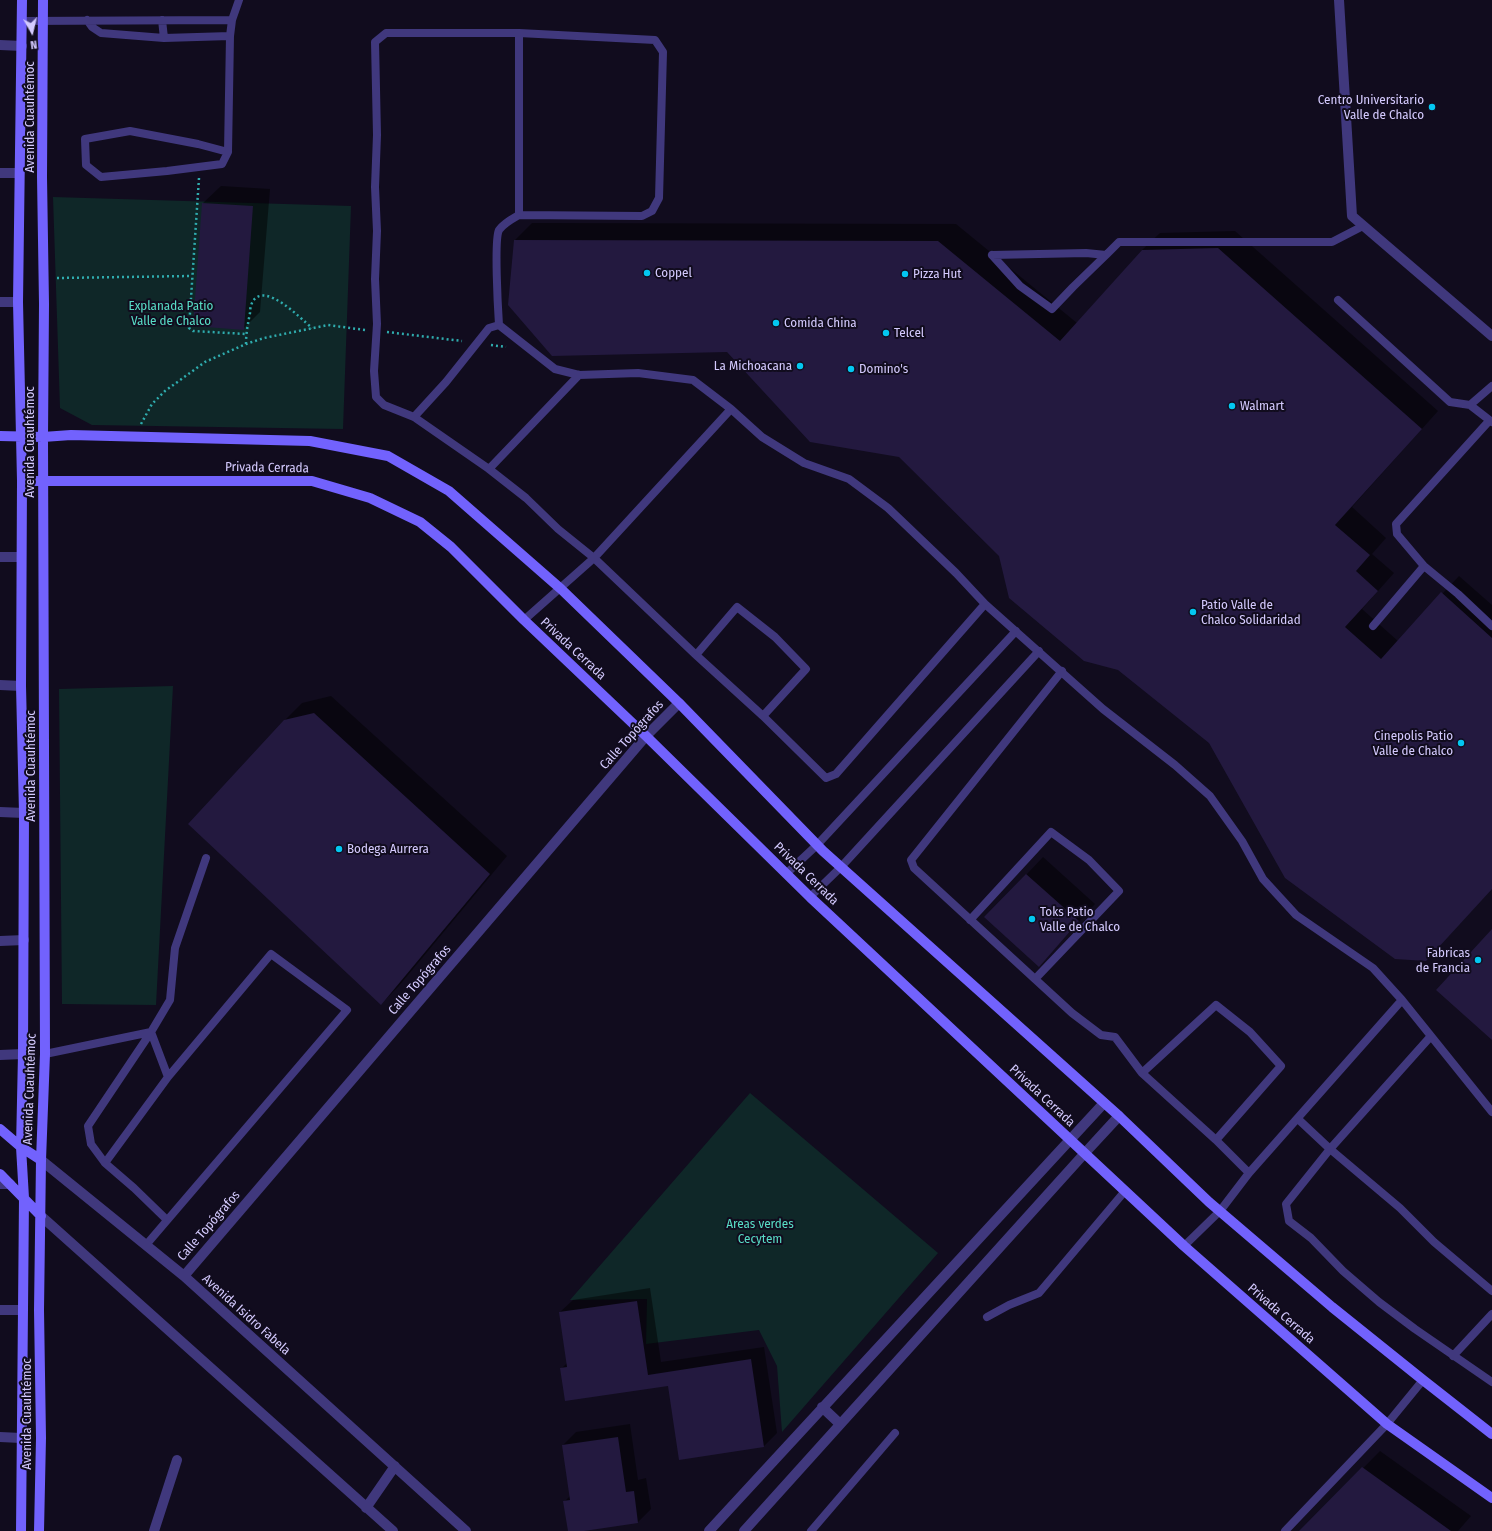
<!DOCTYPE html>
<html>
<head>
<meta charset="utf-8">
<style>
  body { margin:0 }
  #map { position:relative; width:1492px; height:1531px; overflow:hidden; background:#110c1e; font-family:"Fira Sans Condensed",sans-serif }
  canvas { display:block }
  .north { position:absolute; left:12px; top:12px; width:40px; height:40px; -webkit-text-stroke:3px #110c1e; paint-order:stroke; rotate:172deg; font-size:11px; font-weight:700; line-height:16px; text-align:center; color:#d4cafe }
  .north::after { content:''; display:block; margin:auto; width:14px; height:18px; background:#d4cafe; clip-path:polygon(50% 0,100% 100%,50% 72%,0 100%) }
</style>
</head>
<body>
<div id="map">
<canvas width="1492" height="1531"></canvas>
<div class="north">N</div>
</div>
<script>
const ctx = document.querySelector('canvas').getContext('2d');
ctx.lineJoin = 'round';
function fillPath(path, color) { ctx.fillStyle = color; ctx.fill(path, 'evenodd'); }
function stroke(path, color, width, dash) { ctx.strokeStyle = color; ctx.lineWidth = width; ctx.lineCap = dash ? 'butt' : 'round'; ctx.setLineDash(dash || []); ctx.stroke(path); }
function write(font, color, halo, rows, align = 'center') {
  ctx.font = font + ' "Fira Sans Condensed",sans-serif'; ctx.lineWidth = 4; ctx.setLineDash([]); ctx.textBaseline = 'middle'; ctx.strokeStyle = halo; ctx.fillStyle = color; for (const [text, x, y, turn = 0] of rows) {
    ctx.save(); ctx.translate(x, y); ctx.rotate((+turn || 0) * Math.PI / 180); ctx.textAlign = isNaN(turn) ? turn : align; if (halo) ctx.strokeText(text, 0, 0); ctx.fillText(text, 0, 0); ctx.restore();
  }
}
fillPath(new Path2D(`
  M53 197 351 206 343 429 92 425 60 408Z
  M173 686 156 1005 62 1004 59 689Z
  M750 1093 938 1253 782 1432 777 1366 759 1330 646 1344 647 1299 570 1300Z`), '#0f2728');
fillPath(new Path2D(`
  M221 186 270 189 260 312 243 329 194 325 203 203Z
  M532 223 956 224 1077 323 1142 250 1160 233 1235 231 1438 411 1352 507 1386 538 1372 554 1394 573 1362 609 1398 641 1459 576 1492 605V889L1210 742 1000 555 899 456 728 351 515 240Z
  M331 696 507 856 398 987 381 1004 285 720 302 703Z
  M1043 857 1095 904 1039 965 1026 875Z
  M650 1288 661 1362 764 1347 777 1433 764 1446 669 1385 561 1369 567 1363 560 1312 573 1300Z
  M630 1424 638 1480 646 1478 651 1509 638 1522 569 1531 565 1501 571 1495 563 1445 576 1432Z
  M1380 1451 1471 1516 1458 1531H1301Z`), '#0007');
fillPath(new Path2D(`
  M202 203 253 206 244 330 193 326Z
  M514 240 938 241 1060 341 1142 250 1218 248 1422 429 1335 525 1370 555 1356 571 1378 591 1345 627 1381 659 1441 592 1492 638V889L1426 961 1395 959 1285 878 1209 743 1118 670 1084 661 1009 598 999 556 899 457 810 442 727 352 552 356 508 305Z
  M314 713 490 874 381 1005 188 824 284 720Z
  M1026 874 1079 921 1039 967 984 917Z
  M1492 929V1040L1436 990Z
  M637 1301 648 1375 751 1359 764 1447 679 1460 668 1386 565 1401 560 1368 567 1367 559 1312Z
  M618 1437 626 1492 634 1491 638 1523 584 1531H568L563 1501 570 1500 562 1445Z
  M1362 1467 1451 1531H1299Z`), '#23193f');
stroke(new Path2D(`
  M199 178 189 328 193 331 246 334
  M57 278 192 276
  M387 332 462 341
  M246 344C246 333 248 323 250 313 250 309 251 304 253 301 266 282 300 318 312 328
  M491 345 506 347
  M141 424 152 404 165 391 205 362 246 344 264 338 328 325 365 330`), '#2facae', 2.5, [2, 3]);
stroke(new Path2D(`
  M87 20 92 27 101 33 164 38 230 36 232 20
  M162 20 164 38
  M22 21 232 20 239 0
  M519 33V215
  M228 152 198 144 130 131 85 139 86 165 101 177 167 171 222 164 228 152 230 36
  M992 255 1086 253 1106 255 1119 242H1332L1363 226
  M992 255 1020 286 1052 309 1073 287 1106 255
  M1338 300 1450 402 1470 405 1492 386
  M1470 405 1492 422
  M414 417 446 382 489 328 499 325
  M1489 421 1396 524 1397 534 1424 566 1458 594 1492 626
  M489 469 579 375
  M985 604 836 774 826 778 763 716 696 655 594 558 558 529 526 498 489 469 414 417 384 405 376 397 374 371 377 324 375 279 377 231 375 187 377 135 375 42 386 33H519L655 40 663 52 659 198 652 211 642 216 519 215C512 219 504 223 499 230 494 239 498 310 499 325L555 369 579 375 638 373 693 380 731 409 762 437 804 463 849 479 888 508 956 573 985 604 1103 709 1175 765 1210 796 1242 841 1263 879 1296 915 1373 968 1402 1000 1492 1112
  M524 620 594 558 731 409
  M1373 626 1424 566
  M696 655 737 607 775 637 806 669 763 716
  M1062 671 911 860 914 868 1072 1013 1101 1035 1115 1037 1142 1073 1216 1140 1249 1173
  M787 873 817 845 1016 631
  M810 897 841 867 1039 651
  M970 920 1051 832 1089 860 1119 891 1036 978
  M1431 1036 1330 1149 1286 1204 1289 1221 1311 1238 1343 1271 1379 1302 1415 1329 1492 1382
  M45 1054 151 1032
  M1142 1073 1216 1005 1250 1032 1281 1066 1216 1140
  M1298 1119 1330 1149 1400 1208 1434 1242 1492 1291
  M105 1163 168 1077 151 1032
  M167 1220 134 1188 105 1163 91 1144 88 1126 151 1032 170 1000 175 948 206 858
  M146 1245 347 1010 271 954 168 1077
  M1184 1246 1220 1211 1249 1173 1402 1000
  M987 1317 1009 1305 1039 1293 1125 1191
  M1453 1356 1492 1314
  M811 1531 895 1433
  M1285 1531 1387 1424 1423 1380`), '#40387d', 8);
stroke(new Path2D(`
  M1339 0 1352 216 1492 336
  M0 45 22 46
  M0 173H19
  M0 302H18
  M0 557H21
  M0 685 21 686
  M0 812 24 813
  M0 941 24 940
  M0 1055 23 1054
  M41 1160 184 1276 466 1531
  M0 1184H10
  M41 1216 393 1531
  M184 1276 646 736 679 703
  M0 1310H22
  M822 1407 840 1424
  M0 1437 21 1438
  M366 1508 395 1466
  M154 1531 177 1460
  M709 1531 1104 1103
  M744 1531 1084 1154 1119 1116`), '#40387d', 10);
stroke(new Path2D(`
  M0 436 43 437 71 435 310 441 388 456 449 491 561 589 679 703 823 851 1119 1116 1209 1202 1332 1307 1423 1380 1492 1434
  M22 481H312L370 498 420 522 451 547 524 620 646 736 810 897 1184 1246 1387 1424 1492 1498
  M0 1129 21 1147 41 1160
  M0 1174 41 1216
  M21 1531 24 1198 21 1147 23 1054 24 813 21 686 22 481 18 302 22 0
  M39 1531 41 1438 39 1310 41 1160 45 1054 43 437 44 304 42 177 43 0`), '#7262fd', 10);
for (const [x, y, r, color] of [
  [1432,107,4,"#03c7f1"],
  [647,273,4,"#03c7f1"],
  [905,274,4,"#03c7f1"],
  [776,323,4,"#03c7f1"],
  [886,333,4,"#03c7f1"],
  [800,366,4,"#03c7f1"],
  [851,369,4,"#03c7f1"],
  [1232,406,4,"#03c7f1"],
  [1193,612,4,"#03c7f1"],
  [1461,743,4,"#03c7f1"],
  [339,849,4,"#03c7f1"],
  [1032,919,4,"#03c7f1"],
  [1478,960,4,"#03c7f1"]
]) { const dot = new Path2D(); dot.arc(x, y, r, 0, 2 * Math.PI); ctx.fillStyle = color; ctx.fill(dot); stroke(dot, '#110c1e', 1.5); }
write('13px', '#d4cafe', '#110c1e', [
  ["Centro Universitario",1424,100,"right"],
  ["Valle de Chalco",1424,115,"right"],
  ["Coppel",655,273],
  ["Pizza Hut",913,274],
  ["Comida China",784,323],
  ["Telcel",894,333],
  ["La Michoacana",792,366,"right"],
  ["Domino's",859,369],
  ["Walmart",1240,406],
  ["Patio Valle de",1201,605],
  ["Chalco Solidaridad",1201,620],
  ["Cinepolis Patio",1453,736,"right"],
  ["Valle de Chalco",1453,751,"right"],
  ["Bodega Aurrera",347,849],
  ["Toks Patio",1040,912],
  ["Valle de Chalco",1040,927],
  ["Fabricas",1470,953,"right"],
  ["de Francia",1470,968,"right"]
], 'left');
write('13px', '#d4cafe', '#110c1e', [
  ["Avenida Cuauhtémoc",30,117,-90],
  ["Avenida Cuauhtémoc",30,442,-90],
  ["Privada Cerrada",267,468,1],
  ["Privada Cerrada",573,649,43],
  ["Calle Topógrafos",632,735,-48],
  ["Avenida Cuauhtémoc",31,766,-90],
  ["Privada Cerrada",806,874,44],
  ["Calle Topógrafos",420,980,-49],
  ["Avenida Cuauhtémoc",30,1089,-88],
  ["Privada Cerrada",1042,1096,43],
  ["Calle Topógrafos",209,1226,-49],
  ["Privada Cerrada",1281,1314,41],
  ["Avenida Isidro Fabela",246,1315,42],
  ["Avenida Cuauhtémoc",27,1414,-90]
]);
write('13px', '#58dcc6', '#110c1e', [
  ["Explanada Patio",171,306],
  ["Valle de Chalco",171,321],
  ["Areas verdes",760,1224],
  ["Cecytem",760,1239]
]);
</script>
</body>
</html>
